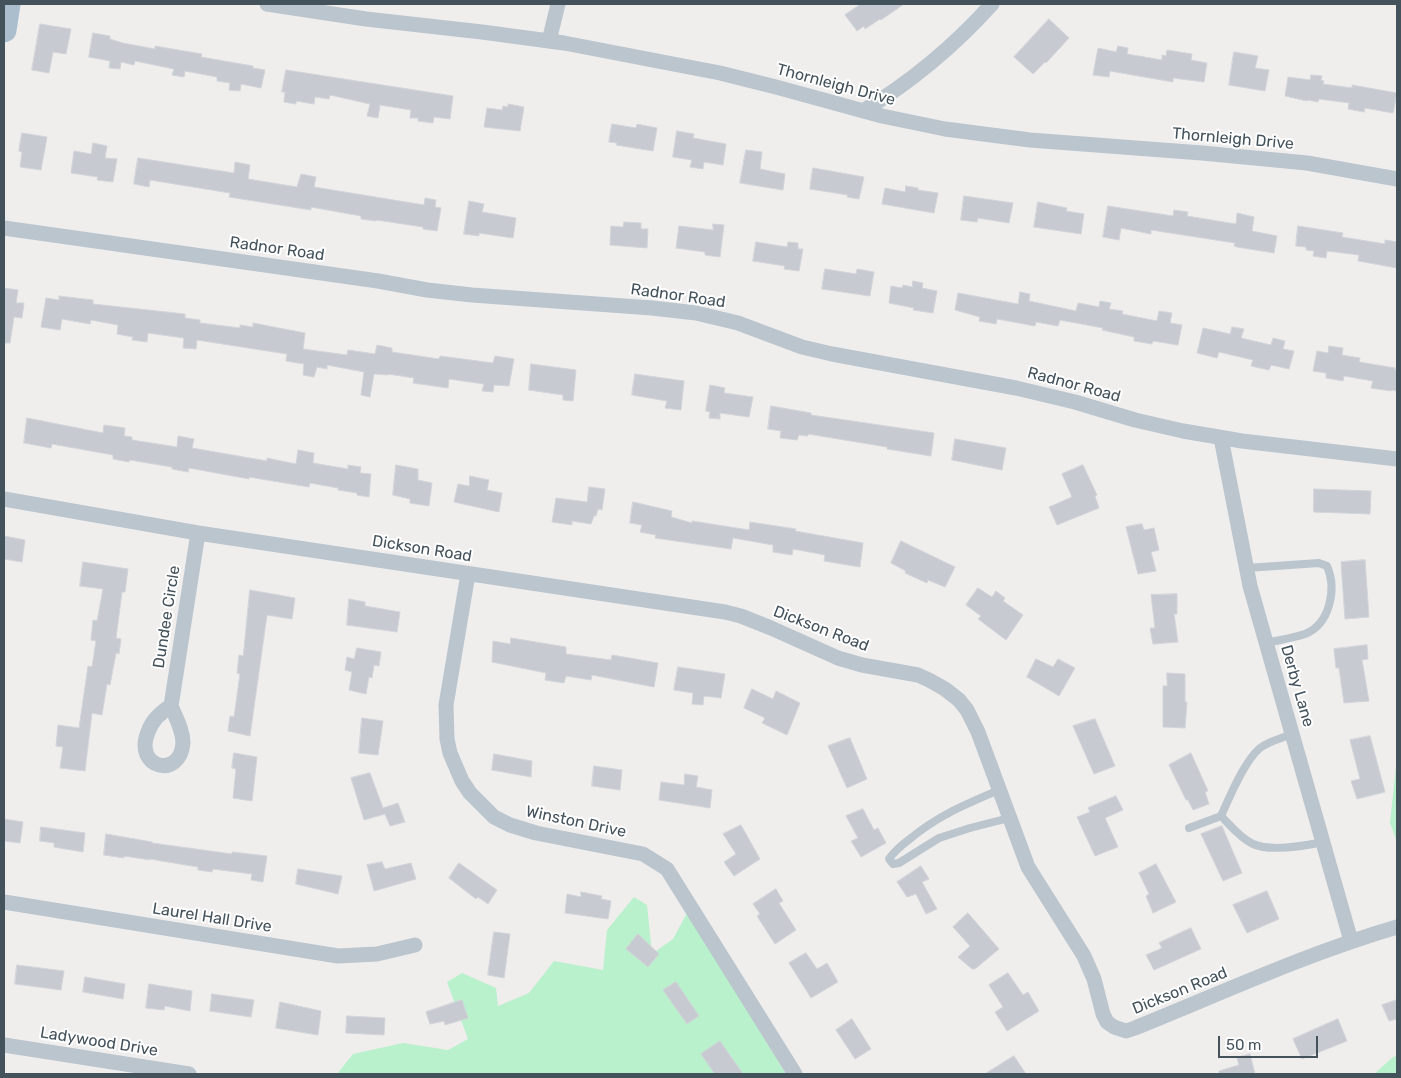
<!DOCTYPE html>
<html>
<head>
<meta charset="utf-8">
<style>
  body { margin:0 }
  #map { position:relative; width:1401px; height:1078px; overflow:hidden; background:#f0eded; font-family:Rubik,sans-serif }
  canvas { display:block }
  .frame { position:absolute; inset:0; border:5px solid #44525c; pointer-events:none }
  .scale { position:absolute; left:1218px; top:1036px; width:100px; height:22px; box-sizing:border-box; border:2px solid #44525c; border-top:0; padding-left:6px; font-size:15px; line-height:18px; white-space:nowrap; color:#44525c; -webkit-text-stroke:4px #fff; paint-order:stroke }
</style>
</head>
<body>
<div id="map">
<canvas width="1401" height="1078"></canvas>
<div class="frame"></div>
<div class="scale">50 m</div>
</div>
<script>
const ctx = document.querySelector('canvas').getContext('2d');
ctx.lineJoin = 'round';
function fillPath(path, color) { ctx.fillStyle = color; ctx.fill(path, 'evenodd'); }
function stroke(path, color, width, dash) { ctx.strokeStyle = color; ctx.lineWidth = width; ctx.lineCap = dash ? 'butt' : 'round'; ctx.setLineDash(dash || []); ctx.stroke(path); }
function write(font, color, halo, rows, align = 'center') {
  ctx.font = font + ' Rubik,sans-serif'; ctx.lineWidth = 4; ctx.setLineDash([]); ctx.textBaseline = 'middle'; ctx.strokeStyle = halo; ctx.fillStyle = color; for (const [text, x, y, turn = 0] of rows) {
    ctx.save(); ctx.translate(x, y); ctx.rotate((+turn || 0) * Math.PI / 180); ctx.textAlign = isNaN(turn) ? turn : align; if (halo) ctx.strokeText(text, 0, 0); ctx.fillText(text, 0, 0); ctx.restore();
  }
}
fillPath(new Path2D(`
  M1397 757V842L1390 823Z
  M634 897 647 905 652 954 673 939 687 913 786 1074H337L353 1054 403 1043 448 1050 468 1039 447 982 462 973 496 988 498 1006 529 993 554 961 603 970 607 930Z
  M1397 1056V1074H1374L1393 1057Z`), '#b8f1cc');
const building = new Path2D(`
  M861 4H904L881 20 880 19 865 29 864 26 857 31 845 15Z
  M1049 19 1069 38 1046 63 1045 62 1033 74 1014 57Z
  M40 24 71 29 66 54 53 52 49 73 32 70Z
  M93 33 110 36V39L123 43 155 49V46L202 54 201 57 253 66V68L265 70 261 88 241 84 240 91 229 90 230 83 217 81V77L185 71 184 77 172 75 174 69 135 61 134 65 121 62 120 69 109 68 110 61 89 57Z
  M1118 46 1128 48 1127 54 1162 60V55L1166 56 1167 50 1192 54 1191 60 1207 63 1204 82 1173 78V82L1110 71 1109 77 1093 75 1098 48 1116 52Z
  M1234 52 1258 56 1255 68 1269 70 1265 91 1229 85Z
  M286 70 453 96 450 119 434 117 433 123 418 121V118H410L411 110 380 105 378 118 367 116 370 104 330 95 329 99 315 97 314 104 296 101V104L284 102 285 92H282Z
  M1311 75 1322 76 1321 80 1324 81 1323 84 1352 88V85L1397 93 1393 113 1365 108 1364 112 1348 109 1349 103 1319 99 1318 102 1308 100 1307 101 1285 96 1288 77 1310 80Z
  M508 104 524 107 520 131 484 127 487 108 502 110 503 106 508 107Z
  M612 124 636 128 637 124 657 128 653 151 616 145 617 143 609 142Z
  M677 131 694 134 693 138 726 144 723 165 704 162 703 169 690 167 692 160 673 157Z
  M22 133 47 137 41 170 20 167 22 152 19 151Z
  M93 143 107 146 105 158 117 159 113 182 97 180 98 177 71 173 74 151 91 154Z
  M746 150 762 152 760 169 785 174 783 190 740 183Z
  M138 158 234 173 235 162 250 165 248 179 297 187 301 174 316 177 314 187 424 205 425 198 436 200 435 207 441 208 437 231 423 229V227L377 220 376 221 361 219V216L311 207V210L229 197 230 193 150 180 149 187 134 184Z
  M813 168 864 177 859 199 847 197 848 195 810 189Z
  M906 186 918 188V190L938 193 934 213 882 204 885 188 905 192Z
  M964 196 1013 203 1009 223 978 218 977 222 961 220Z
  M469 201 484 204 482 212 516 218 513 238 479 233V236L464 234Z
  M1038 202 1067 208 1066 211 1084 214 1081 234 1034 227Z
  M1108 206 1173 216 1174 210 1188 212 1187 216 1236 224 1237 213 1254 217 1252 231 1277 236 1274 253 1237 247 1234 246 1235 243 1151 230V234L1121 228 1119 240 1103 237Z
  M624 222 641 223V229H648L647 248 610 245 611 226 623 227Z
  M713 224 724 225 720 257 705 255V252L676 248 679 226 713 230Z
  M1298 226 1343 233 1342 237 1385 244V240L1397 242V268L1358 261 1359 255 1327 251 1326 258 1313 256 1314 251 1306 250V247L1296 246Z
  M756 242 787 247 788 242 798 243V249H803L799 271 784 269 785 266 753 261Z
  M825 269 856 274 857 269 874 272 870 296 822 289Z
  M913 281 923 283 922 288 937 291 933 313 913 310 914 308 889 303 891 286 902 288 903 285 912 287Z
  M4 288 18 290 16 303H24L22 318 14 317 10 343H4Z
  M1020 292 1030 294 1029 301 1076 311 1078 303 1099 307 1100 301 1111 303 1109 309 1123 311 1122 314 1157 321 1159 311 1172 313 1170 323 1182 325 1178 345 1153 341 1152 344 1134 341V337L1102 330 1103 328 1060 320 1058 326 1036 322 1035 326 997 319 996 324 979 321 980 317 955 310 958 293 1018 304Z
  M59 296 93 300V304L185 314V318L200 320V323L240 328V325L253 327V323L305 333 303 349 347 355 348 350 375 354 377 345 392 348V352L439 359 440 356 493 363 495 356 514 359 509 386 494 385 493 392 482 391 484 384 449 379 448 388 413 383 414 378 388 374V375L374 374 370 397 361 395 364 372 327 365V369L317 367 314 377 303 375 304 364 286 361 287 354 197 340 196 349 183 348 184 338 148 333 147 342 132 340 133 337 117 334 118 325 91 320 90 324 62 319 60 330 41 327 46 298 59 300Z
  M1232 327 1244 329 1241 338 1271 345 1273 338 1285 341 1283 349 1294 351 1289 369 1271 365 1269 370 1251 366 1253 360 1219 352 1217 358 1197 353 1203 328 1230 334Z
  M1329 346 1343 348 1342 355 1360 358 1359 362 1395 368V370H1397V391L1392 390 1391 391 1371 388 1373 381 1344 376 1343 381 1326 378V373L1313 371 1317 351 1328 353Z
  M531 364 576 370 573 401 563 400V395L529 390Z
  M635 374 684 381 681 410 665 408 667 401 632 395Z
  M710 385 725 388 724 393 753 397 749 417 720 413V419L709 418 710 412 706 411Z
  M771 406 811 413V415L934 433 931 456 887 449V447L808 434V436L799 435 797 440 780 438 781 431 768 429Z
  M27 418 103 433 104 425 125 428 124 436 132 437V440L177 447 178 436 194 439 192 448 267 461V458L296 464 298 450 314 453 313 463 348 469V465L361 467 360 473 371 474 369 497 357 495V493L338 490V488L310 483 309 487 249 477V479L189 468 188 472 172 469V467L130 460 129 462 113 459V455L52 444 51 448 24 443Z
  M955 439 1006 448 1002 470 952 460Z
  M396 465 418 469V480L432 483 429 506 410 503V499L393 495Z
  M1083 465 1097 495 1095 496 1099 508 1057 525 1049 507 1072 497 1062 474Z
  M470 476 489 480 487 490 502 493 499 512 454 502 458 484 469 486Z
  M589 487 605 489 602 510 598 509 596 516H594L591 524 572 521V525L552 522 556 498 587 502Z
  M1314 489 1371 491 1370 514 1314 512Z
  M633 502 672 511 671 517 692 523V521L749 530 750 522 796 529 795 531 863 543 860 567 824 561 825 555 793 549 792 555 773 552V545L733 538 731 549 655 538 656 535 640 532 642 525 630 523Z
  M1142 524 1144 530 1154 528 1159 550 1151 552 1156 571 1138 574 1126 527Z
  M4 536 25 540 22 562 4 559Z
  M901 541 955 567 945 587 928 580 927 583 905 573 906 571 891 563Z
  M1365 560 1369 617 1345 619 1341 562Z
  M83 562 128 569 125 592H122L116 638 121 639 119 654 116 653 110 685 107 684 102 715 92 713 85 771 60 768 63 747 56 746 58 725 79 728 88 666 92 667 96 641 91 640 93 620 97 621 103 589 80 586Z
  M978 588 992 597 996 591 1005 598 1003 601 1023 615 1006 640 978 619 981 616 966 605Z
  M250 590 295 598 292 619 267 615 250 736 228 731 230 716 234 717 240 674 237 673 239 655 243 656Z
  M1177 594V614H1174L1178 642 1153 644 1150 628H1155L1151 595Z
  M349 599 365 602V606L400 612 397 632 347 625Z
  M511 638 566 647V654L611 660 612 655 658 663 654 687 592 675 591 680 566 676 564 683 545 680 546 673 492 662 493 641 510 644Z
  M1367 645 1368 659 1362 660 1369 701 1344 703 1339 668H1336L1334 649Z
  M357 648 381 652 379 666 374 665 372 678 369 677 366 694 349 690 352 672 345 670 347 657 354 659Z
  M1036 659 1053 667 1058 659 1075 668 1059 696 1027 677Z
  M678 667 725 674 721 698 704 696 703 705 692 704 693 693 674 690Z
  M1167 673 1185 674V702H1187L1185 728 1163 727V686H1167Z
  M752 689 773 699 776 691 800 703 787 735 762 723 765 718 744 708Z
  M362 718 383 721 378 755 359 753Z
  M1095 719 1115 766 1094 774 1073 726Z
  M1370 736 1385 792 1357 799 1351 781 1360 779 1350 740Z
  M850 738 867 779 847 788 828 746Z
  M234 753 257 757 252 801 233 798 236 769 232 768Z
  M1191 753 1208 791 1205 792 1209 804 1193 810 1188 800H1186L1169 765Z
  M494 754 532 761 531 777 492 770Z
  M594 766 622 770 620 790 592 786Z
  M370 773 383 808 398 803 405 822 390 826 385 814 364 820 351 778Z
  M685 774 698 776 696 787 712 790 710 808 659 800 661 782 684 785Z
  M1116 796 1123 810 1105 818 1118 847 1095 856 1077 817 1090 812 1088 808Z
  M863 809 874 830 878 828 886 843 861 857 851 841 858 838 846 816Z
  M4 819 23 822 20 843 4 841Z
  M741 825 760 859 734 876 724 862 736 854 723 834Z
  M1222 826 1242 873 1223 881 1201 834Z
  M41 827 85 833 83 852 54 847V843L40 841Z
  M106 834 152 842V843L232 854V852L267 856 263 882 251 880 252 874 213 869 212 872 198 870V867L150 859V860L124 856V858L104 855Z
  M382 862 385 869 411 863 416 879 374 891 367 865Z
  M459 863 497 890 488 904 478 897 476 899 449 878Z
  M1156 864 1176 902 1153 913 1146 896 1149 894 1139 873Z
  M921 866 929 879 922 882 937 909 926 914 916 894 907 897 897 882Z
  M298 869 342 876 338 894 296 884Z
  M776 889 783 901 779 903 796 930 775 944 757 916 760 914 753 904Z
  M1267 891 1279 919 1247 933 1233 905Z
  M581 892 602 896 601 899 611 901 608 919 565 913 567 894 581 897Z
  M968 913 999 949 975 969H972L958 957 970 946 953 927Z
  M1191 928 1201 949 1154 970 1146 955 1162 948 1159 943Z
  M494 932 510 934 504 978 488 975Z
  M638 934 659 954 648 967 626 949Z
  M806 953 817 969 827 963 838 982 811 998 789 963Z
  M17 965 64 971 61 990 15 984Z
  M1008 973 1023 995 1028 992 1039 1011 1007 1031 995 1012 1003 1007 989 985Z
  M85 977 125 984 123 999 83 992Z
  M676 982 699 1016 687 1024 663 990Z
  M149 984 192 991 190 1011 165 1006 164 1010 146 1008Z
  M212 994 254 1000 251 1017 210 1011Z
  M462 1000 468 1018 445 1025 444 1021 430 1024 426 1012Z
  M1397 1000V1019L1389 1021 1382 1005Z
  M280 1002 321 1011 318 1035 276 1028Z
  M347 1016 385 1018 384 1035 346 1033Z
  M852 1019 871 1049 855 1059 836 1030Z
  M1338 1019 1347 1041 1302 1059 1293 1039Z
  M720 1041 743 1074H715L701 1054Z
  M1250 1054 1255 1074H1219V1071L1239 1065 1237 1058Z
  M1014 1056 1026 1074H985Z`);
fillPath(building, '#c7cad0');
stroke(building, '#d1d4d9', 1);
stroke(new Path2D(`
  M1247 568 1319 563 1327 566C1337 589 1330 624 1305 634 1293 638 1279 640 1266 643
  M999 790C966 804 939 815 911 838 903 844 895 850 889 859L893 864 899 863 939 838 970 828 1009 818
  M1221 816C1229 798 1245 760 1260 748 1269 741 1282 738 1292 734
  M1189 828 1221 816C1230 825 1240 838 1253 844 1271 852 1304 846 1323 842`), '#bac5cd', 8);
stroke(new Path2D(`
  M267 4 366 19 482 32 564 43 720 73 776 87 882 116 945 129 1030 140 1202 153 1307 163 1397 179
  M549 41 558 4
  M863 111C911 82 955 45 992 4
  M4 228 378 281 427 290 472 295 652 308 696 313 738 323 802 347 832 354 1016 388 1075 402 1135 420 1183 431 1242 441 1397 459
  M1221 438 1250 586 1351 941
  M4 499 198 533 725 612 741 616 771 628 838 658 862 665 918 675 929 680 945 689 959 700 967 710 978 732 1028 867 1084 956 1094 979 1103 1014 1107 1022 1114 1027 1126 1031 1135 1028C1222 993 1308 953 1397 927
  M468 574 446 705 447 739 450 753 462 781 470 793 494 817 510 825 536 833 643 854 667 869 795 1074
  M171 706C161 712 152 720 148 732 133 768 180 780 183 743 183 730 176 718 171 706L198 533
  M4 902 338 956 377 954 415 945
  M4 1045 189 1074`), '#bac5cd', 15);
stroke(new Path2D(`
  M4 30 8 4`), '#abbece', 25);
write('16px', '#44525c', '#fff', [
  ["Thornleigh Drive",836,85,15],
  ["Thornleigh Drive",1233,139,5],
  ["Radnor Road",277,249,8],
  ["Radnor Road",678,296,8],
  ["Radnor Road",1074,385,15],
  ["Dickson Road",422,549,9],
  ["Dundee Circle",167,617,-81],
  ["Dickson Road",821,629,21],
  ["Derby Lane",1297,686,74],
  ["Winston Drive",576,822,12],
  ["Laurel Hall Drive",212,918,9],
  ["Dickson Road",1180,991,-22],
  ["Ladywood Drive",99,1042,9]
]);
</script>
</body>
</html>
